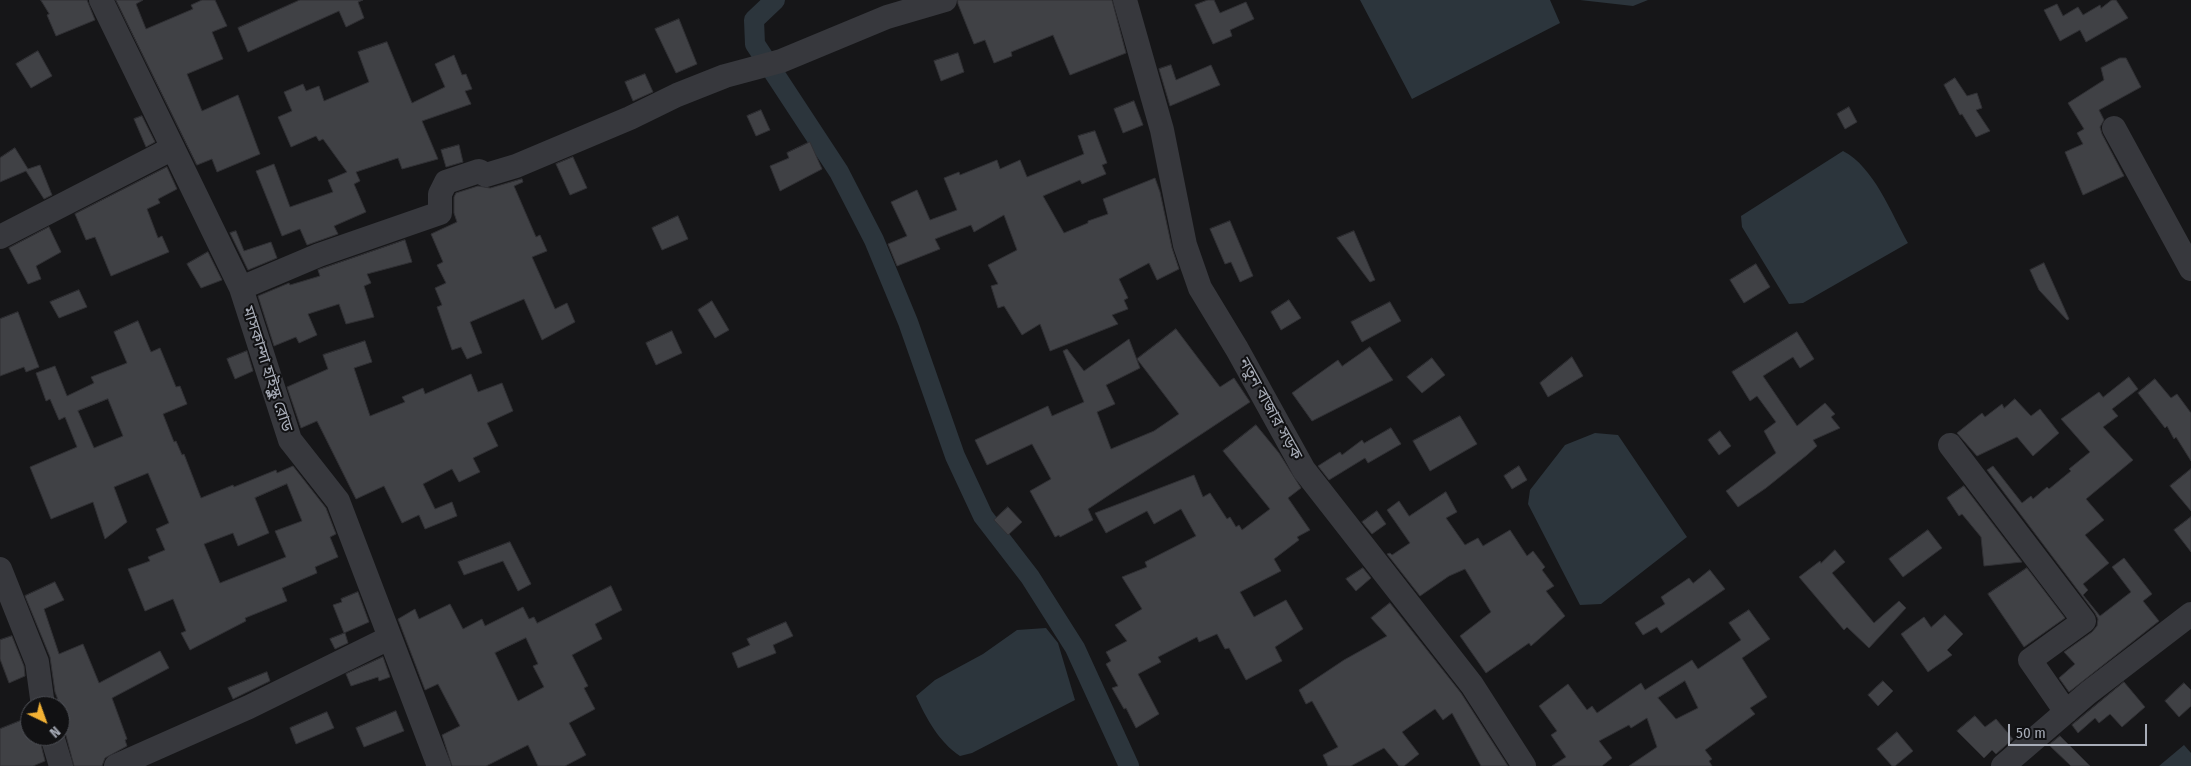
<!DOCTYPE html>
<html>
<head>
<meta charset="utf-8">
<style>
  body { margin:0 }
  #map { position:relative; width:2191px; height:766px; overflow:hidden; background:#161618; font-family:"Fira Sans Condensed",sans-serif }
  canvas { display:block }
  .north { position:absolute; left:20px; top:696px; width:50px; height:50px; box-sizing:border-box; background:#111113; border:1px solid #4d4f55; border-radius:50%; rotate:138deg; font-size:14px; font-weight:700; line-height:20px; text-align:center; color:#a8adb8 }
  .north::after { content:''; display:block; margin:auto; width:18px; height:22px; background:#f2b134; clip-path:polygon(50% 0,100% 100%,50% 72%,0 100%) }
  .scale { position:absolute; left:2008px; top:724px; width:139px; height:22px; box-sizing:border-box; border:2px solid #a8adb8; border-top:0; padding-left:6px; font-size:15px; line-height:18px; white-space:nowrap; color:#a8adb8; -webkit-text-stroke:4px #111113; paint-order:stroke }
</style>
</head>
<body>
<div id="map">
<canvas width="2191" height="766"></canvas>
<div class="north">N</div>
<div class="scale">50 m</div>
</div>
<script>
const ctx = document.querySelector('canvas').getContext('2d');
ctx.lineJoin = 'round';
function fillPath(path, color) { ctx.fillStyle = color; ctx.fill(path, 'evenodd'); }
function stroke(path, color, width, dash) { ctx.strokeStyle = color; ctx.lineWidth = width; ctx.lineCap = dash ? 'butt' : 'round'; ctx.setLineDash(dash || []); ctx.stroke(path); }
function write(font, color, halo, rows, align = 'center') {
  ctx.font = font + ' "Fira Sans Condensed","Noto Sans Bengali",sans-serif'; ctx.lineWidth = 4; ctx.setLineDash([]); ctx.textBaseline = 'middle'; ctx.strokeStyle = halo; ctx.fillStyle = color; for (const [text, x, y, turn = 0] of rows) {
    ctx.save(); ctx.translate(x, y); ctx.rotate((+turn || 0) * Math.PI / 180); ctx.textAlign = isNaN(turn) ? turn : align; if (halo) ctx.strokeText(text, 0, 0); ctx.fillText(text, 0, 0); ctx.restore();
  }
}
fillPath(new Path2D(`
  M1360 0H1550L1560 23 1412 99Z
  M1580 0H1648L1633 6Z
  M1843 151C1874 167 1891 213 1908 243L1803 303 1789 304 1742 227 1741 216Z
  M1595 433 1618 435 1687 537 1601 604 1580 605 1528 504 1530 490 1565 445Z
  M1046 628 1058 643 1075 700 972 753 960 756C939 742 926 718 916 696L935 680 983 654 1017 630Z
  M2184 745 2191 753V766H2159Z`), '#2c353c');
stroke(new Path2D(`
  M775 0 754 20 755 44 839 172 874 240 908 322 955 456 983 516 1030 577 1075 648 1129 766`), '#2c353c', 20);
const building = new Path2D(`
  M41 0H87L95 20 56 36 47 15 49 14Z
  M116 0H143L136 4 146 29 193 9 191 5 202 0H215L227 26 212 32 223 59 187 74 202 111 238 95 260 154 217 172 212 159 197 165Z
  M300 0H363L358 2 364 18 346 27 339 11 248 52 238 28Z
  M958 0H1112L1126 53 1070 75 1053 35 1011 52 1012 56 994 63 985 40 974 44 958 4Z
  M1208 0H1214L1220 13 1246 2 1254 19 1230 30 1232 36 1213 44 1195 5Z
  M2112 0H2116L2128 18 2086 42 2080 30 2060 41 2044 10 2057 4 2063 16 2078 7 2083 15 2100 5 2101 8Z
  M679 19 697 64 676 73 655 29Z
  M387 42 412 103 445 87 435 64 454 55 462 75 466 74 472 89 465 91 471 104 422 121 438 159 402 169 398 158 356 172 360 181 354 184 366 212 334 226 338 234 307 245 300 229 282 236 256 171 274 164 290 207 333 192 328 180 347 172 323 139 319 141 316 136 291 147 278 117 292 111 284 92 303 84 306 91 319 86 324 101 369 82 358 52Z
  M38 51 52 76 31 88 16 64Z
  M958 53 964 72 941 81 934 61Z
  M2120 58H2126L2141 87 2099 110 2104 120 2100 127 2102 134 2124 176 2083 195 2065 152 2083 144 2077 133 2084 129 2068 103 2104 80 2101 68Z
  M1171 65 1176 80 1211 65 1220 85 1170 106 1159 69Z
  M645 74 653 92 633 101 625 82Z
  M1955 78 1967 96 1977 93 1982 108 1976 110 1990 131 1976 137 1962 114 1960 115 1944 85Z
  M1134 101 1143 125 1123 133 1114 109Z
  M1849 107 1857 122 1845 129 1837 114Z
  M761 110 770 130 756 136 747 116Z
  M142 116 155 142 146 147 134 119Z
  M1095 131 1107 163 1102 165 1106 174 1082 184 1080 180 1043 196 1064 233 1088 223V221L1108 214 1103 199 1155 178 1160 192 1172 248 1179 269 1157 280 1149 263 1119 279 1128 298 1124 300 1128 309 1112 315 1118 324 1050 351 1040 324 1022 335 1004 306 998 308 991 286 998 284 988 265 1017 250 1004 215 974 232 971 225 935 239 940 249 897 266 888 244 907 236 891 202 917 190 930 220 957 210 944 178 959 172 960 175 997 160 1000 169 1020 160 1027 177 1084 154 1078 136Z
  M810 142 822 169 780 191 770 166 789 158 787 153Z
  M459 145 463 162 446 167 441 150Z
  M15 148 28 169 40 165 52 195 44 199 26 171 0 182V158Z
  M573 157 587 188 570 195 556 164Z
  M167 167 177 189 158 199 160 203 147 209 158 238 162 236 169 252 111 276 95 237 86 240 75 214Z
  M522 179 523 182 514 186 536 237 540 235 547 251 532 257 555 309 567 303 575 322 542 340 524 299 470 322 482 353 467 359 461 347 452 350 437 307 442 305 435 288 446 283 437 265 443 262 431 234 457 222 454 213V197L456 193 478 186 490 188Z
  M678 216 688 239 662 250 652 228Z
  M1230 221 1253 276 1240 282 1231 262 1225 264 1210 229Z
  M49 227 61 252 36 266 41 279 28 284 9 248Z
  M236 231 244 251 271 242 277 258 248 270 230 233Z
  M1354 231 1375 280 1370 282 1337 238Z
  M405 240 412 262 367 274 371 283 364 286 374 317 346 324 339 304 308 314 317 335 299 343 296 337 274 346 258 296 289 283 290 285 320 276 318 270Z
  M208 252 222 280 201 288 187 264Z
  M2044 263 2069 319 2067 320 2039 290 2030 270Z
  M1756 264 1770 287 1744 303 1730 280Z
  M79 290 87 307 59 318 50 302Z
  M1289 300 1301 318 1281 330 1271 312Z
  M712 301 729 330 715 338 698 310Z
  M1390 302 1401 321 1362 342 1351 322Z
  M18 312 39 367 26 372 24 367 0 376V319Z
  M138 321 151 352 160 348 176 387 180 386 187 404 163 414 174 442 176 441 182 455 184 454 201 498 233 485 234 487 276 470 277 473 293 466 326 508 336 534 330 537 338 557 315 567 317 573 282 588 287 601 245 618 246 621 190 650 181 633 186 631 173 599 145 611 128 569 150 561 148 557 165 550 156 529 169 523 148 473 114 487 127 522 105 539 93 502 51 519 30 467 77 447 65 417 59 420 50 399 46 401 36 373 55 366 67 396 94 383 91 377 127 363 114 332ZM108 399 123 436 94 448 78 411ZM287 484 302 521 275 531 286 557 220 583 204 544 233 533 238 546 269 533 255 498Z
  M1176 329 1220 387 1234 378 1250 402 1088 509 1093 520 1060 537 1059 535 1055 537 1030 491 1051 479 1032 444 987 465 975 440 1048 406 1052 416 1084 402 1063 351 1067 349 1084 371 1129 339 1140 368 1106 385 1115 404 1097 412 1111 449 1154 431 1179 414 1137 359Z
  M672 331 682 353 656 365 646 343Z
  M1797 332 1814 359 1800 368 1793 357 1763 376 1797 426 1825 403 1835 414 1831 417 1840 428 1813 440 1817 446 1807 455 1766 488 1738 507 1726 491 1776 453 1764 431 1776 422 1757 396 1750 401 1732 372Z
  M365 341 372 362 354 368 370 416 405 402 402 397 423 388 425 394 471 374 478 392 502 383 513 411 487 423 498 446 473 458 480 472 459 482 452 469 423 484 435 509 452 502 457 516 425 529 419 515 402 523 384 486 356 499 317 421 301 428 287 387 328 369 323 355Z
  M1370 347 1393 380 1312 421 1292 393 1338 360 1342 366Z
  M247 351 253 371 235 379 227 359Z
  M1572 357 1583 376 1548 397 1540 383Z
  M1432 358 1445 375 1422 393 1407 377Z
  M2129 377 2138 389 2112 409 2118 416 2103 427 2133 460 2086 499 2104 520 2085 535 2109 563 2083 584 2088 590 2083 595 2100 616 2131 592 2112 567 2124 558 2152 594 2143 601 2159 621 2069 692 2059 678 2075 664 2064 652 2092 632 2097 626 2098 619 2095 613 1987 470 1993 466 2022 503 2031 496 2033 499 2047 487 2049 489 2071 471 2069 469 2090 452 2061 419 2099 392 2103 397Z
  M2155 379 2171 398 2177 394 2191 413V461L2176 437 2174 439 2167 426 2165 428 2138 393Z
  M2015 399 2031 416 2040 409 2059 433 2033 456 2017 437 1977 456 1957 433 1982 413 1985 417 2002 404 2004 408Z
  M1460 416 1477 444 1430 471 1413 441Z
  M1256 425 1279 453 1301 488 1288 498 1310 530 1297 537 1299 540 1274 559 1281 571 1240 592 1254 617 1286 600 1303 629 1275 647 1282 661 1246 680 1229 648 1225 649 1217 634 1199 642 1197 637 1158 657 1161 662 1138 674 1159 714 1136 728 1126 708 1124 709 1112 688 1118 686 1106 664 1111 661 1106 652 1127 641 1115 625 1142 609 1122 577 1147 567 1145 562 1196 536 1181 509 1154 524 1147 511 1106 533 1095 513 1194 475 1203 497 1210 493 1227 519 1230 517 1236 527 1239 525 1242 530 1270 509 1223 451Z
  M1391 428 1401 444 1368 463 1365 458 1329 480 1318 466 1340 452 1342 455 1362 440 1364 443Z
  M1720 431 1731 446 1719 455 1708 440Z
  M1519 466 1527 480 1512 489 1504 476Z
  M2191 469V511L2170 486Z
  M1964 486 2022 562 1984 566 1981 537 1962 514 1959 516 1947 498Z
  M1446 492 1457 512 1446 518 1465 545 1478 538 1483 546 1510 530 1527 556 1533 551 1545 567 1542 570 1554 586 1546 591 1565 616 1531 646 1529 643 1486 673 1460 636 1491 612 1465 569 1449 576 1420 596 1387 554 1390 553 1392 555 1410 543 1387 510 1399 501 1409 516Z
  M1008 507 1022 522 1008 535 994 520Z
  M1377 511 1386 524 1372 534 1362 522Z
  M2191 517V552L2174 530Z
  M1928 530 1942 548 1903 577 1889 559Z
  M510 542 531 584 518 591 503 561 464 575 458 562Z
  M1835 550 1845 562 1832 573 1874 623 1899 601 1906 608 1869 648 1847 627 1844 630 1799 577 1820 561 1821 563Z
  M1363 568 1371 578 1356 591 1346 579Z
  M2027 568 2065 618 2024 647 1988 594Z
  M1710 570 1725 589 1661 633 1657 627 1643 635 1635 623 1665 604 1661 597 1689 578 1693 583Z
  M55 582 64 600 44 609 59 654 83 644 99 683 160 651 169 668 112 698 127 739 125 740 127 746 105 758 102 766H74L65 732 60 725V705L55 692 50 657 25 596Z
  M611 586 622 610 595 624 602 639 572 655 588 686 584 688 595 709 569 723 586 755 565 766H538L528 745 486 766H452L442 735 460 726 438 684 425 690 398 619 415 609 419 619 450 604 463 629 482 619 485 626 523 607 529 619 534 617 537 623ZM526 638 538 664 533 666 544 687 518 701 495 653Z
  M358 592 369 622 344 633 333 605 342 602 341 599Z
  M1390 603 1461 693 1508 766H1481L1452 713 1443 720 1435 709 1402 732 1419 754 1404 766H1399L1384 748 1351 766H1328L1323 755 1338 747 1312 701 1306 704 1299 690 1344 660 1387 636 1371 618Z
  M1749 610 1770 639 1742 658 1767 697 1750 708 1755 714 1705 750 1712 759 1709 761 1712 766H1629L1657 747 1647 718 1631 728 1629 725 1599 741 1612 758 1602 766H1552L1566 757 1551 735 1557 731 1539 706 1568 684 1587 710 1592 706 1597 713 1641 683 1645 690 1692 660 1698 669 1741 640 1729 623ZM1685 681 1698 708 1676 719 1658 698Z
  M1945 615 1963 634 1947 650 1952 655 1928 672 1901 634 1924 617 1931 627Z
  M786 622 793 636 773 645 776 653 738 668 732 653 750 645 747 639Z
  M345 633 348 643 335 649 330 639Z
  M12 636 24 666 25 676 9 683 0 659V640Z
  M383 657 390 677 379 681 378 677 351 686 346 674Z
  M267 672 270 681 233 699 228 688Z
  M1883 681 1893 691 1878 706 1868 695Z
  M2124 682 2145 707 2122 727 2110 714 2099 723 2095 718 2078 733 2072 725Z
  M2184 683 2191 690V706L2179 717 2165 701Z
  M396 711 404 731 364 747 356 728Z
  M327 712 334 728 296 744 290 728Z
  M1975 716 1985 727 1996 719 2013 739 1996 754 1992 750 1984 758 1957 731Z
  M30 717V736H39L45 761 33 766H0V729Z
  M1897 732 1913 751 1895 766H1892L1877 749Z
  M2060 736 2090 766H2071L2049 745Z`);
fillPath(building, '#404145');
stroke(building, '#303034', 1);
stroke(new Path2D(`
  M101 0 241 288 290 440 338 501 439 766
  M1125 0 1162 130 1185 245 1200 288 1237 349 1304 470 1472 685 1524 766
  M2114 128 2191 269
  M0 237 173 148
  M241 288 319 255 440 213V194L446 182 479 171 486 175 516 166 630 118 677 95 725 76 781 61 887 17 945 0
  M1950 445 2084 621 2030 660 2066 712
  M0 569 37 662 43 706
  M52 736 61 766
  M116 766 249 707 389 638
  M2003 766 2088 693 2191 614`), '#37383d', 24);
write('16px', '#a8adb8', '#111113', [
  ["মাসকান্দা হাইস্কুল রোড",267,369,72],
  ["নতুন বাজার সড়ক",1270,409,61]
]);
</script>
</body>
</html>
